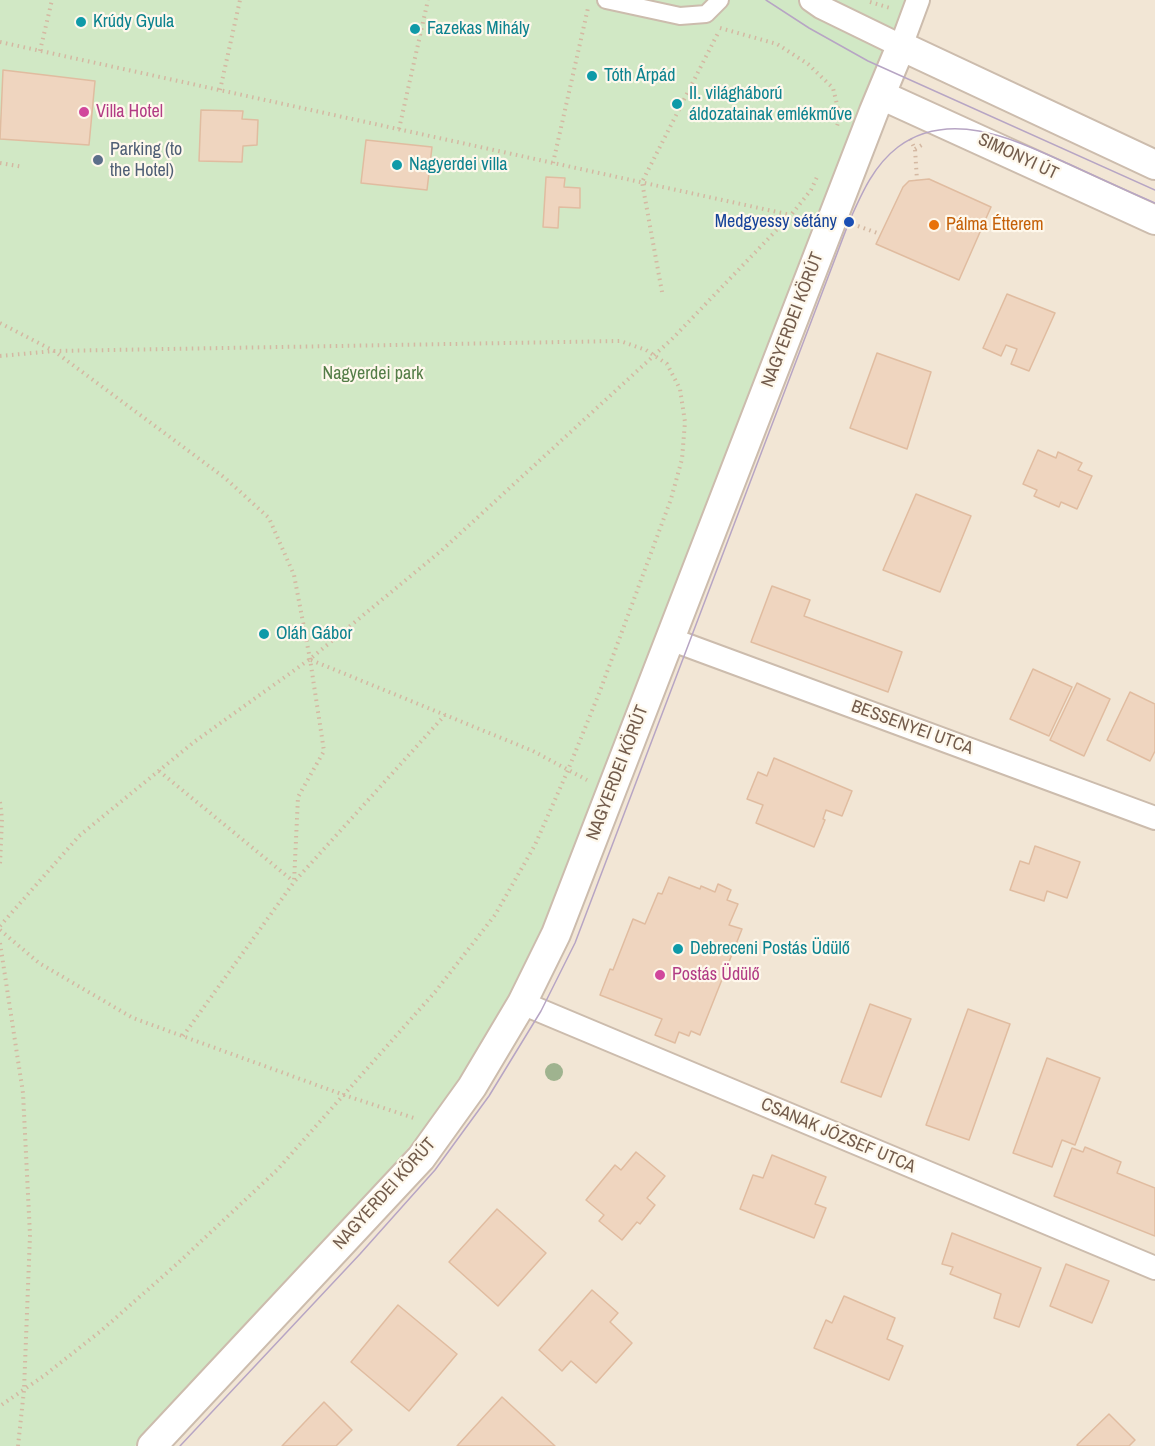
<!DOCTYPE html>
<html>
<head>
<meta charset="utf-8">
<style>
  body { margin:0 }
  canvas { display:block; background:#fbf4e6 }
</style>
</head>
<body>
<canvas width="1155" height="1446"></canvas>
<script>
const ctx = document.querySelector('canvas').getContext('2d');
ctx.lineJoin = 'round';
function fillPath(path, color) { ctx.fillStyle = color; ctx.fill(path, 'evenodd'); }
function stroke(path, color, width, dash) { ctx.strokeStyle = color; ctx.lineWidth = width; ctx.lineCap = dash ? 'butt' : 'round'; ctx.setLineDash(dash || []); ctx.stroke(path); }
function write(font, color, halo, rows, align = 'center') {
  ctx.font = font + ' "Archivo Narrow",sans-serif'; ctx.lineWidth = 4.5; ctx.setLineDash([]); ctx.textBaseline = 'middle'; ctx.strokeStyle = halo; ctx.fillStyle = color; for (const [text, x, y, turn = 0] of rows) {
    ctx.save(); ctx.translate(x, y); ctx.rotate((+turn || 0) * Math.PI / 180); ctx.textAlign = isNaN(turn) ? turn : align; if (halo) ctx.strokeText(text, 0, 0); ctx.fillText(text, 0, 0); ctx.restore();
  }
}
fillPath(new Path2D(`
  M0 0H1155V1446H0Z`), '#f2e6d5');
fillPath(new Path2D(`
  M0 0H918L522 1003 416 1139 326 1242 135 1446H0Z`), '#d1e8c5');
const building = new Path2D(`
  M3 70 95 81 89 145 0 139Z
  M201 110 243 111 242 119 258 120 257 145 243 146 242 162 199 161Z
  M366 140 432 147 427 190 361 183Z
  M546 177 565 178 564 187 580 188V208L559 207 558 228 543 227Z
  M929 179 991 207 959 280 876 244 903 187 909 181Z
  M1007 294 1055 313 1029 371 1011 364 1017 349 1006 345 1001 356 983 348Z
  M877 353 931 372 907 449 850 428Z
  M1038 450 1056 458 1058 452 1082 463 1078 470 1092 476 1077 509 1061 502 1059 507 1034 496 1037 490 1023 484Z
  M916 494 971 516 940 592 883 570Z
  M772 586 810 600 804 616 902 652 888 692 751 642Z
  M1033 669 1072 687 1049 736 1010 719Z
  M1077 683 1110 699 1084 756 1050 740Z
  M1130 692 1155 704V751L1150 761 1107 740Z
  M774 758 852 791 842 816 826 810 823 819 825 820 814 847 756 823 763 805 747 799 758 772 767 776Z
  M1035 846 1080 862 1067 898 1047 891 1044 901 1010 890 1020 861 1029 864Z
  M669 877 700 889 701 886 715 892 718 884 731 890 727 900 738 904 729 925 742 929 700 1035 691 1031 689 1036 679 1032 675 1043 655 1035 662 1019 600 995 610 969 613 970 633 919 645 924 658 893 662 894Z
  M870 1004 911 1019 881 1097 841 1082Z
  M968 1009 1010 1024 969 1140 926 1125Z
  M1047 1058 1100 1078 1075 1145 1062 1140 1052 1167 1013 1153Z
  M1085 1147 1121 1162 1117 1173 1155 1188V1236L1054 1196 1072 1148 1083 1152Z
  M636 1152 665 1176 647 1198 655 1205 640 1224 637 1222 622 1240 599 1221 604 1215 586 1200 615 1165 621 1170Z
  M772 1155 826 1177 815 1204 826 1208 814 1238 740 1209 753 1175 763 1178Z
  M497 1209 546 1253 498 1306 449 1262Z
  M952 1233 1041 1268 1019 1327 994 1318 1001 1294 950 1274 953 1267 942 1264Z
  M1066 1264 1109 1281 1092 1323 1050 1306Z
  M592 1290 618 1313 610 1322 632 1343 596 1383 571 1361 562 1371 539 1350Z
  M844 1296 895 1318 887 1339 903 1346 889 1380 814 1348 826 1320 832 1323Z
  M398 1305 457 1354 409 1411 351 1362Z
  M502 1397 555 1446H457Z
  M324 1402 352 1430 336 1446H282Z
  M1109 1414 1135 1440 1129 1446H1078L1077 1445Z`);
fillPath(building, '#efd5bf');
stroke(building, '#e0bca0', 1.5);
const pedestrian = new Path2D(`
  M606 0 680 16 706 14 720 0`);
const minor = new Path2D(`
  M811 0 821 7 901 46 918 0
  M670 639 1155 818
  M522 1003 1155 1268`);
const tertiary = new Path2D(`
  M881 95 1155 220
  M152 1446 421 1158 472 1087 522 1003 556 934 874 111 901 46 1155 165`);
stroke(pedestrian, '#ccbcad', 20);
stroke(minor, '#ccbcad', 26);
stroke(tertiary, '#ccbcad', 32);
stroke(new Path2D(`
  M870 2 890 8
  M720 28 777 44 808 64 833 88 840 117 837 126
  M0 42 791 215
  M40 51 52 0
  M220 90 240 0
  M399 129 428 0
  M910 139 915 149 917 180
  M915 149 925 143
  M0 163 23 167
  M553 163 588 8
  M858 226 877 233
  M662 292 642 182 719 31
  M0 323 54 351 225 478 269 518 294 575 310 659 324 751 298 797 294 882
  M0 356 54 351 620 341 646 350 667 364 680 389 685 422 682 459 671 499 600 691 568 770 535 845 495 915 435 992 277 1170 178 1263 102 1330 45 1375 0 1406
  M311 660 533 751 587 780
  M159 771 293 881
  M0 802 2 819 0 864
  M0 926 79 836 194 742 310 659 441 551 673 338 791 215 811 190 817 177
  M0 930 39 963 133 1018 344 1095 417 1119
  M0 943 23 1093 30 1235 24 1390 18 1446
  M183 1036 294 882 445 715`), '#d4b8a2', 4, [1.5, 4.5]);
stroke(pedestrian, '#fff', 16);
stroke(minor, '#fff', 22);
stroke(tertiary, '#fff', 28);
stroke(new Path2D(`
  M766 0 809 28 868 61 1155 190
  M180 1446 360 1254 435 1170 489 1096 541 1011 575 943 849 222C861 195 873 166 898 147 952 107 1019 142 1071 165 1099 178 1127 191 1155 203`), '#b7a5c4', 1.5);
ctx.fillStyle = '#9fb38f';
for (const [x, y] of [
  [554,1072]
]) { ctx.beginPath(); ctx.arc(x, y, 9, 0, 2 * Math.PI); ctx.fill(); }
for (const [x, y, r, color] of [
  [81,22,6,"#0f9aa8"],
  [415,29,6,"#0f9aa8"],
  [592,76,6,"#0f9aa8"],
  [677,104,6,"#0f9aa8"],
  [84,112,6,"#d1479c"],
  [98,160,6,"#5c6f8a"],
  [397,165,6,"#0f9aa8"],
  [849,222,6,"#1a4fb4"],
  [934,225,6,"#e8710a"],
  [264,634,6,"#0f9aa8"],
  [678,949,6,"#0f9aa8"],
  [660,975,6,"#d1479c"]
]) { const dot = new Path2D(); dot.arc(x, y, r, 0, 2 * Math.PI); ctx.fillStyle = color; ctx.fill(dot); stroke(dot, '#fef8ec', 2); }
write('18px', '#0d838f', '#fef8ec', [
  ["Krúdy Gyula",93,22],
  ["Fazekas Mihály",427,29],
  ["Tóth Árpád",604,76],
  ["II. világháború",689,94],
  ["áldozatainak emlékműve",689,115],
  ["Nagyerdei villa",409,165],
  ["Oláh Gábor",276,634],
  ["Debreceni Postás Üdülő",690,949]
], 'left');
write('18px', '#b23c85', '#fef8ec', [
  ["Villa Hotel",96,112],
  ["Postás Üdülő",672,975]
], 'left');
write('18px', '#4e5e75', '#fef8ec', [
  ["Parking (to",110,150],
  ["the Hotel)",110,171]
], 'left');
write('18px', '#735c4c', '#fef8ec', [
  ["SIMONYI ÚT",1018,157,25],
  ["NAGYERDEI KÖRÚT",793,320,-69],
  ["BESSENYEI UTCA",912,728,20],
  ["NAGYERDEI KÖRÚT",618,773,-69],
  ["CSANAK JÓZSEF UTCA",838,1136,23],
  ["NAGYERDEI KÖRÚT",385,1194,-48]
]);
write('18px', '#164399', '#fef8ec', [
  ["Medgyessy sétány",837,222]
], 'right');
write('18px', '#c56008', '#fef8ec', [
  ["Pálma Étterem",946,225]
], 'left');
write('18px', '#547d47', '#fef8ec', [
  ["Nagyerdei park",373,374]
]);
</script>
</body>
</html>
